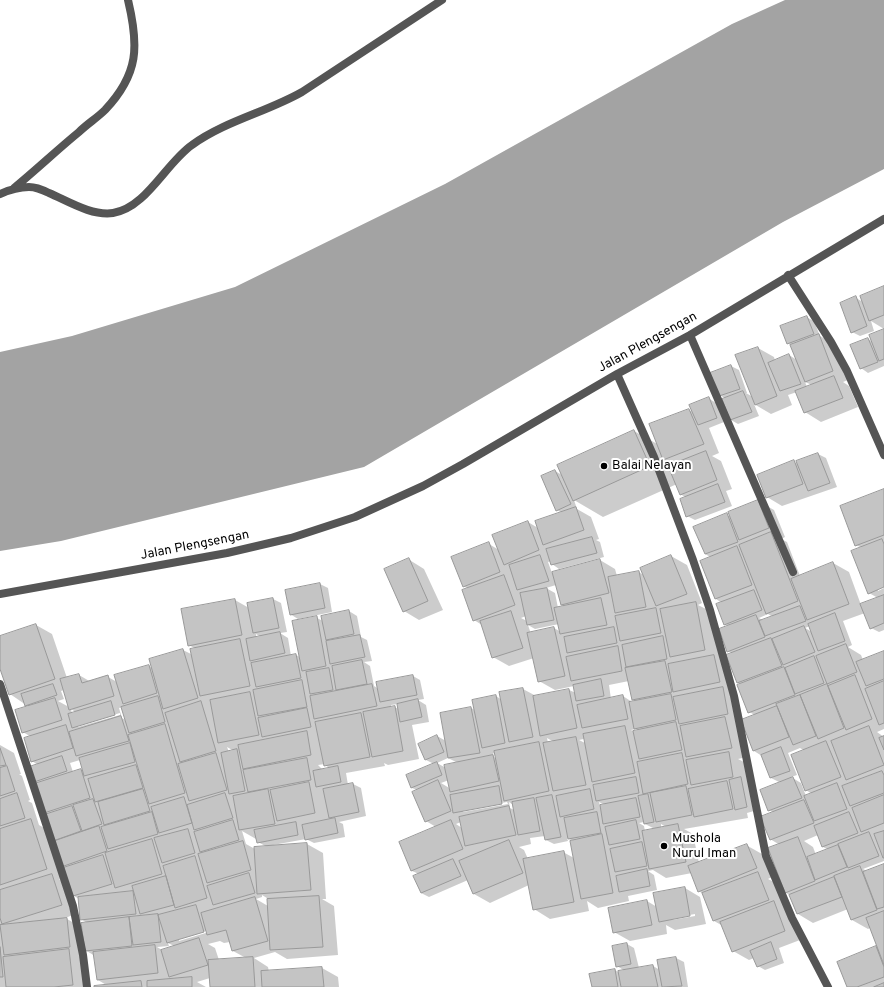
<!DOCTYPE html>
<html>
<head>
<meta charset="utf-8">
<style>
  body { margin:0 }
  canvas { display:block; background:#fff }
</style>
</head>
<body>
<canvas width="884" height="987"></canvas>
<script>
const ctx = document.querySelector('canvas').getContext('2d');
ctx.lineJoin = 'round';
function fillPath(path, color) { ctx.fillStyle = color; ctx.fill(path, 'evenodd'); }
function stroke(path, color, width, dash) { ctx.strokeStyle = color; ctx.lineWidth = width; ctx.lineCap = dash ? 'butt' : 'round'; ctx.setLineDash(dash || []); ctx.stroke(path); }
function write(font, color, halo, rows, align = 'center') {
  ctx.font = font + ' Overpass,sans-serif'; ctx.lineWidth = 4; ctx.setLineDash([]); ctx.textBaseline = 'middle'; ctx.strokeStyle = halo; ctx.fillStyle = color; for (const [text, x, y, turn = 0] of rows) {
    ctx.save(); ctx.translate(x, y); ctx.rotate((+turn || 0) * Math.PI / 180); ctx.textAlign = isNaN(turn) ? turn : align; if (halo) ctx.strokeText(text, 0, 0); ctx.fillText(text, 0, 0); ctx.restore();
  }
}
fillPath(new Path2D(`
  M785 0H884V169L783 222 364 467 61 541 0 551V352L72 336 235 287 445 184 732 24Z`), '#a3a3a3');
fillPath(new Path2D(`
  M884 287V329L871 321 874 331 860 336 852 332 856 298 863 302Z
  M806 317 814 321 820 336 834 344 848 380 843 382 849 386 858 407 821 422 805 412 797 392 788 395 792 405 771 414 754 404 759 416 738 424 731 420 726 399 720 395 731 366 739 370 747 393H746L753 397 758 348 774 357 775 361 789 355 797 360 791 345 788 343ZM805 382 812 385 807 387Z
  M884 330V366L868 373 861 368 868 339 873 342Z
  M708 398 716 403 724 422 709 428 719 453 712 456 721 461 732 489 726 491 732 506 695 520 687 516V498L680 494 677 484 603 517 574 500 577 509 591 517 599 539 596 540 600 542 604 557 559 569 552 564 551 561 548 562 552 573 600 560 615 569 617 576 639 572 645 576 671 556 687 565 702 603 698 605 712 612 721 660 731 665 733 654 728 651 729 626 725 624 722 603 716 599 712 558 705 554 727 515 731 517 758 501 774 510 785 537 781 539 787 542 800 576 833 563 849 572 861 605 878 598 869 593 862 548 856 545 884 490V586L878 588V591L884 588V630L879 632 871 628 865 613 843 621 852 645 848 647 861 655 863 660 884 652V729L877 732 884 737V861L863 869 867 871 884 865V987H848L838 962 878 947 870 928 868 929 852 920 848 909 813 923 798 914 790 895 786 893 769 849 780 845 770 839 774 813 769 810 781 783 771 778 762 756 754 751 743 723 747 757 738 759 744 762 754 811 747 813 748 818 684 829 693 834 699 863 746 845 762 854 772 877 768 879 774 882 800 940 779 948 784 963 765 970 758 966 754 958 749 960 733 951 723 926 714 921 703 894 699 891 692 873 666 878 653 870 648 871 654 875 657 890 628 896 629 901 598 908 587 901 589 911 550 919 534 909 529 885 490 903 474 894 468 880 429 897 421 893 419 874 412 871 400 843 436 827 426 821 417 790 412 788 407 776 434 764 426 760 437 736 446 741 471 708 475 710 496 696 502 700 500 693 523 689 536 696 569 690 576 693 574 686 555 690 539 681 534 658 509 666 493 657 482 625 474 620 468 589 464 586 489 544 499 550 528 522 538 528 562 513 557 510 555 471 562 475 634 431 659 445 650 425 689 410 693 412ZM556 585 561 605 565 607 558 608 555 593 546 588ZM768 614 773 617 764 621 759 618ZM526 616 527 621 521 618ZM559 624 561 632 554 628 531 634 528 625 535 629ZM810 626 812 632 805 628ZM730 666 738 683 741 685 749 712 755 715 743 720ZM629 681 633 699 636 701 632 702 623 696 611 699 609 685ZM636 729 640 731 635 732 631 730ZM547 738 554 742 548 743ZM584 739 585 743 579 740ZM800 748 805 751 806 790 812 794 806 796 801 783 791 777 797 775 788 753ZM493 753 496 755 497 759 494 757ZM448 758 458 763 446 768 437 763ZM449 780 451 789 441 783ZM507 802 508 804 463 812V810ZM509 802 513 805 514 810 510 808ZM599 802 605 805 600 806ZM461 822 462 828 456 824ZM644 822 645 824 655 829 645 831 644 826 639 823ZM661 824 666 827 661 828ZM818 835 823 847 829 850 816 855 813 847 804 841ZM545 836 546 840 554 844 568 841 567 838 573 841 574 858 563 852 528 859 524 850 519 847 531 844 530 838Z
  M818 454 826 458 837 487 782 506 767 497 794 462 798 464Z
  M408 559 424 569 443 610 419 620 404 611Z
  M320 584 328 588 332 612 298 619 290 614Z
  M273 599 281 603 287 632 280 633 288 638 291 656 296 655 300 657 317 618 323 621 322 617 349 611 357 616 361 637 367 640 372 661 364 662 370 666 374 686 379 689 413 676 420 680 424 699 418 700 426 705 429 722 412 725 419 759 388 765 384 763 385 766 346 773 348 785 353 784 361 788 366 816 339 822 343 824 345 837 314 843 306 839 273 845 307 844 323 853 326 899H322L334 906 338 955 287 959 275 952 254 958 268 967 269 972 322 968 338 977 339 987H211L210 978 197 982 206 987H96L108 986 98 980 95 956 85 950 86 955 79 956 84 959 88 987H0V745L14 753 21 774H19L22 776 30 800 28 801 32 803 39 825 46 829 63 878 59 879 67 884 77 913 61 920 67 919 83 928 87 923 81 919 79 899 74 896 54 840 48 815 45 812 39 784 35 781 38 765 32 761 31 737 23 732 29 707 10 694 0 665V637L36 625 52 634 67 678 79 675 91 682 108 677 117 682 149 666 152 668 183 650 193 655 196 649 189 645 235 600 249 608 248 604ZM256 634 261 637 256 638ZM64 690 69 707 58 701 64 699 61 691ZM398 704 399 709 394 707 391 708V705ZM123 707 127 721 122 718 119 708ZM71 709 74 711 76 712 72 714ZM120 713V715L78 727V725ZM227 747 234 751 229 752ZM80 760 84 772 81 770 73 772 70 763ZM325 764V765L331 769 323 770 318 765ZM242 831 256 839 258 842 267 847 255 849 246 844ZM262 895 270 900 268 906 256 899 262 897ZM209 930V932L179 941V939ZM220 941 224 943 230 942 233 951 246 958 219 960 215 948 208 944ZM168 943 174 946 162 950 157 947 169 946Z
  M685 888 700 897 706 924 675 930 666 925 667 934 630 941 614 932 647 901 657 907ZM695 914V916L672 920V918Z
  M627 944 634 948 639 968 653 966 660 970 676 958 684 962 688 987H593L615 970 618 972 625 971 617 966Z`), '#0003');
const building = new Path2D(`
  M884 286V315L869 321 860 296Z
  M856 296 867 326 851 333 840 303Z
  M807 316 814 334 787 344 780 326Z
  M884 329V359L879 361 869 335Z
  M819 334 833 371 805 382 790 345Z
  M868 338 878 362 860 369 850 345Z
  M758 347 777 396 755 405 735 355Z
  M789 354 801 384 780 391 768 363Z
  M731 365 740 389 719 396 710 373Z
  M834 376 843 398 804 413 795 391Z
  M743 391 752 412 730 420 722 399Z
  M709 397 717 418 698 425 689 405Z
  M689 409 704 444 663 460 649 424Z
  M634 430 650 466 573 501 557 465Z
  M706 451 717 480 680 495 668 466Z
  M818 453 830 483 808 491 796 461Z
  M794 460 803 484 766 498 757 475Z
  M555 470 571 504 556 511 541 476Z
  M718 484 725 502 686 517 680 499Z
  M884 489V535L855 546 840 506Z
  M758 500 769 528 739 540 728 512Z
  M576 507 584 530 543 545 535 521Z
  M727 513 738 542 705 554 693 527Z
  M528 521 539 550 504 565 492 535Z
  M771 532 798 601 766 614 739 545Z
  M592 537 597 553 551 565 546 549Z
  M882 539 884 544V587L868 594 851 551Z
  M489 542 500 572 463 587 451 557Z
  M737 546 752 585 715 599 700 561Z
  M540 555 549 581 517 590 509 565Z
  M671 555 687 594 656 606 640 568Z
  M409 558 428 601 403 612 384 569Z
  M600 559 609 593 561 605 552 572Z
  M833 562 849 604 807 620 791 579Z
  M639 571 646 607 615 613 608 577Z
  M504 575 515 605 473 621 462 590Z
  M320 583 325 608 290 615 285 590Z
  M547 588 554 620 527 625 520 593Z
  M754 590 762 610 724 625 716 604Z
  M884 595V623L870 629 860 604Z
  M273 598 279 628 253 633 247 603Z
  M601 598 607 625 560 634 554 608Z
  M235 599 242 635 188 646 181 609Z
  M696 602 705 650 670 657 660 609Z
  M800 606 806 621 765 636 759 621Z
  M656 608 661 633 620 641 615 616Z
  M349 610 354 634 326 640 321 616Z
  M511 611 523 648 492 658 480 621Z
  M835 613 845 641 818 651 808 624Z
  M756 615 765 637 727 652 719 629Z
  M317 616 326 666 302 671 292 621Z
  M36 624 55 679 9 695 0 669V636Z
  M804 626 815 652 783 665 772 639Z
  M554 627 565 676 538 682 527 633Z
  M614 627 617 643 567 653 564 637Z
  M280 632 285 653 250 661 246 639Z
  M360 635 365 657 330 664 326 641Z
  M663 636 667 659 626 667 622 645Z
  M771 638 782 666 737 683 726 655Z
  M240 639 250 686 200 696 190 649Z
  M846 644 857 672 827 684 816 656Z
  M618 646 622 671 571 681 566 657Z
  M183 649 198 698 163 709 149 659Z
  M884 651V679L866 686 856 662Z
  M296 654 301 678 256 687 251 663Z
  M714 655 720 682 673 692 668 664Z
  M814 656 824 683 795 694 785 668Z
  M362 660 367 684 336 690 332 666Z
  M665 661 672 692 632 700 625 668Z
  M149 665 157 693 123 704 114 675Z
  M784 667 795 695 748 713 737 685Z
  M329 668 333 690 310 694 306 672Z
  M79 674 82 683 108 675 114 696 69 710 60 679Z
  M413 675 417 695 380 702 376 682Z
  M855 675 872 719 846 730 828 686Z
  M601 679 604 696 576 701 573 685Z
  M302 680 307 707 258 716 253 690Z
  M884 681V723L879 725 865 689Z
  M53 684 57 695 25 706 21 694Z
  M372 684 377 706 314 719 310 696Z
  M827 684 844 728 818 739 800 695Z
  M723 687 728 714 679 724 673 697Z
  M523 688 533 737 509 742 499 692Z
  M569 689 577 728 540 736 533 696Z
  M250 692 259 735 218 743 210 700Z
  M671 694 676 720 634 729 629 702Z
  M496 695 505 743 482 748 472 700Z
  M623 695 628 719 582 728 577 705Z
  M800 695 816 736 793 745 776 704Z
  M158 696 165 722 129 733 121 707Z
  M55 698 62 720 22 733 15 710Z
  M418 699 422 717 400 722 397 704Z
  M111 701 115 715 72 728 68 714Z
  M201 701 216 751 180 762 165 713Z
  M395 706 403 751 372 757 363 712Z
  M777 706 789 737 753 751 741 720Z
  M471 707 480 753 448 758 440 713Z
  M307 708 311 727 262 737 258 718Z
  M361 713 370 757 324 766 315 722Z
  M121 716 129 741 76 756 69 732Z
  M725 717 732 748 686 757 680 726Z
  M676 722 682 750 639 759 633 731Z
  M165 724 185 793 149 804 128 735Z
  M66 725 73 748 31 762 24 738Z
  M625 726 635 773 592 782 583 734Z
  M869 726 884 765 846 780 831 741Z
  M307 731 311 755 243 769 238 745Z
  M437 735 444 752 425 760 418 744Z
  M884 736V750L879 738Z
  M576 737 586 785 553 791 543 743Z
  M826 741 841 777 805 791 791 755Z
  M539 742 549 791 504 801 494 751Z
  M130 743 135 762 84 776 79 758Z
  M781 747 790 771 770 778 761 755Z
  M0 748 6 765 0 766Z
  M237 749 245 791 229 794 221 753Z
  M729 752 733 777 691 785 686 760Z
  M216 753 227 790 189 801 178 764Z
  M682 753 688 784 643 794 637 762Z
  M493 755 499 781 450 792 444 765Z
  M62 756 67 771 34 782 29 767Z
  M307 758 311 780 248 792 243 770Z
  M437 762 442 775 411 788 406 775Z
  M136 765 143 788 95 802 88 779Z
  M7 766 15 791 0 796V768Z
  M338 766 341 782 316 787 313 771Z
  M81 769 90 798 44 813 34 784Z
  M882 771 884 775V793L850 806 842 786Z
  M636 777 639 793 596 801 593 785Z
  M741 777 747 807 735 810 729 780Z
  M793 777 802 798 768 811 760 790Z
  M438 780 451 811 425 822 412 792Z
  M727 781 733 809 694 817 688 789Z
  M309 782 315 813 277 821 270 790Z
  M353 783 359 812 329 818 323 789Z
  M837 783 847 809 814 821 804 796Z
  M499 786 502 804 453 813 450 795Z
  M686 786 692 815 656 822 650 793Z
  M143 789 150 811 104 825 98 802Z
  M268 789 275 824 239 830 233 796Z
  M590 789 594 809 560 817 556 796Z
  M17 793 25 818 0 826V799Z
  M225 793 233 818 194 830 187 805Z
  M648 794 654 822 644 824 638 796Z
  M552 795 561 837 545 840 536 798Z
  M884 795V823L861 832 852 808Z
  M184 797 192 823 159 833 151 807Z
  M534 798 540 831 518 835 512 802Z
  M636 798 640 817 603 824 600 805Z
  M93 799 102 824 82 831 73 805Z
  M804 800 814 823 770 840 760 817Z
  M72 806 81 831 53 841 44 815Z
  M509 806 516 835 465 846 459 817Z
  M152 812 158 834 108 849 101 827Z
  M597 812 601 833 568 839 564 818Z
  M849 812 858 833 822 847 814 826Z
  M335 818 338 833 305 840 302 825Z
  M31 819 47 869 0 885V829Z
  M233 820 239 840 200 852 194 832Z
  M451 820 463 849 411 871 399 842Z
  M636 820 640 839 609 845 605 827Z
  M296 822 298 835 257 843 254 830Z
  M678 824 686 862 649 869 642 831Z
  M99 826 107 851 61 867 52 842Z
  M188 829 195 853 162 863 154 838Z
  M884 831V858H883L874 834Z
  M869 832 879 856 848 868 838 844Z
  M602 834 613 893 581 899 570 841Z
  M798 837 815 881 785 893 768 848Z
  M152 839 162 874 115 888 105 853Z
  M509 840 523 873 473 894 459 861Z
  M243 841 251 870 207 883 198 854Z
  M642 842 647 866 615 872 610 849Z
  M307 843 311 890 257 894 254 847Z
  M747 844 757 868 698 892 688 866Z
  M838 845 847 867 815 880 807 857Z
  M564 851 574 902 533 910 523 859Z
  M103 855 112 884 73 896 63 868Z
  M195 856 207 898 175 908 163 866Z
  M453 859 461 876 421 893 413 876Z
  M884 864V907L877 909 863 872Z
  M860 866 877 910 851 920 834 876Z
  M647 869 650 886 619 892 616 876Z
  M758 872 769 900 713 921 702 893Z
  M249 873 255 893 213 905 207 886Z
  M52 874 62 905 2 924 0 918V890Z
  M166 876 174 905 140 914 132 886Z
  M834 877 842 897 797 914 789 895Z
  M685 887 690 916 659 922 653 893Z
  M133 891 136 914 80 920 78 897Z
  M319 896 323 947 270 950 267 899Z
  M255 897 268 941 232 951 226 930 207 935 201 913Z
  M647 900 652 925 613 933 608 908Z
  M774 901 785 931 732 952 720 922Z
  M196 905 204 932 167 943 158 915Z
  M884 911V965L866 918Z
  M158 914 161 942 133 945 129 917Z
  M129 917 132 946 85 951 81 923Z
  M67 918 70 947 4 955 0 925Z
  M199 938 208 965 169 977 161 950Z
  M771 942 777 959 757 967 750 951Z
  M627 943 631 964 616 967 612 946Z
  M155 945 158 973 97 980 93 952Z
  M876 946 884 967V977L857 987H847L837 962Z
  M0 947 3 977H0Z
  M69 949 73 985 54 987H6L3 957Z
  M253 957 255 987H210L208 960Z
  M676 957 682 986 662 987 657 960Z
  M653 965 658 987H621L618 971Z
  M322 967 324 987H262L261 971Z
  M615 969 618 987H592L589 974Z
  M192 977V987H147V981Z
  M141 981 142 987H94V986Z
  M884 983V987H874Z`);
fillPath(building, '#c4c4c4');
stroke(building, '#999', 1);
stroke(new Path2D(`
  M14 188C36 170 57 150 79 132 87 124 97 118 105 110 139 74 139 46 128 0
  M0 194C9 190 19 187 29 187 36 187 43 190 49 193 68 201 91 216 113 213 146 208 166 163 192 145 225 121 267 112 302 92L442 0`), '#555', 8);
stroke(new Path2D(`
  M788 275 831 342 847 371 884 455
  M690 335 793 572
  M617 374 654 457 693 560 710 610 734 696 766 856 792 918 828 987
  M0 594 227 553 291 538 355 517 423 486 463 464 617 374 690 335 884 219
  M0 684 73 906 83 955 87 987`), '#555', 8);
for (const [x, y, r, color] of [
  [604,466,4,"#000"],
  [664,846,4,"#000"]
]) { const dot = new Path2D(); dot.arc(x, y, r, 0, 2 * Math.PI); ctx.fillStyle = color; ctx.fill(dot); stroke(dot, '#fff', 1.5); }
write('13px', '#000', '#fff', [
  ["Jalan Plengsengan",648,343,-29],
  ["Jalan Plengsengan",195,546,-11]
]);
write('13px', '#000', '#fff', [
  ["Balai Nelayan",612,466],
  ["Mushola",672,839],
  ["Nurul Iman",672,854]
], 'left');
</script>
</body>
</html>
